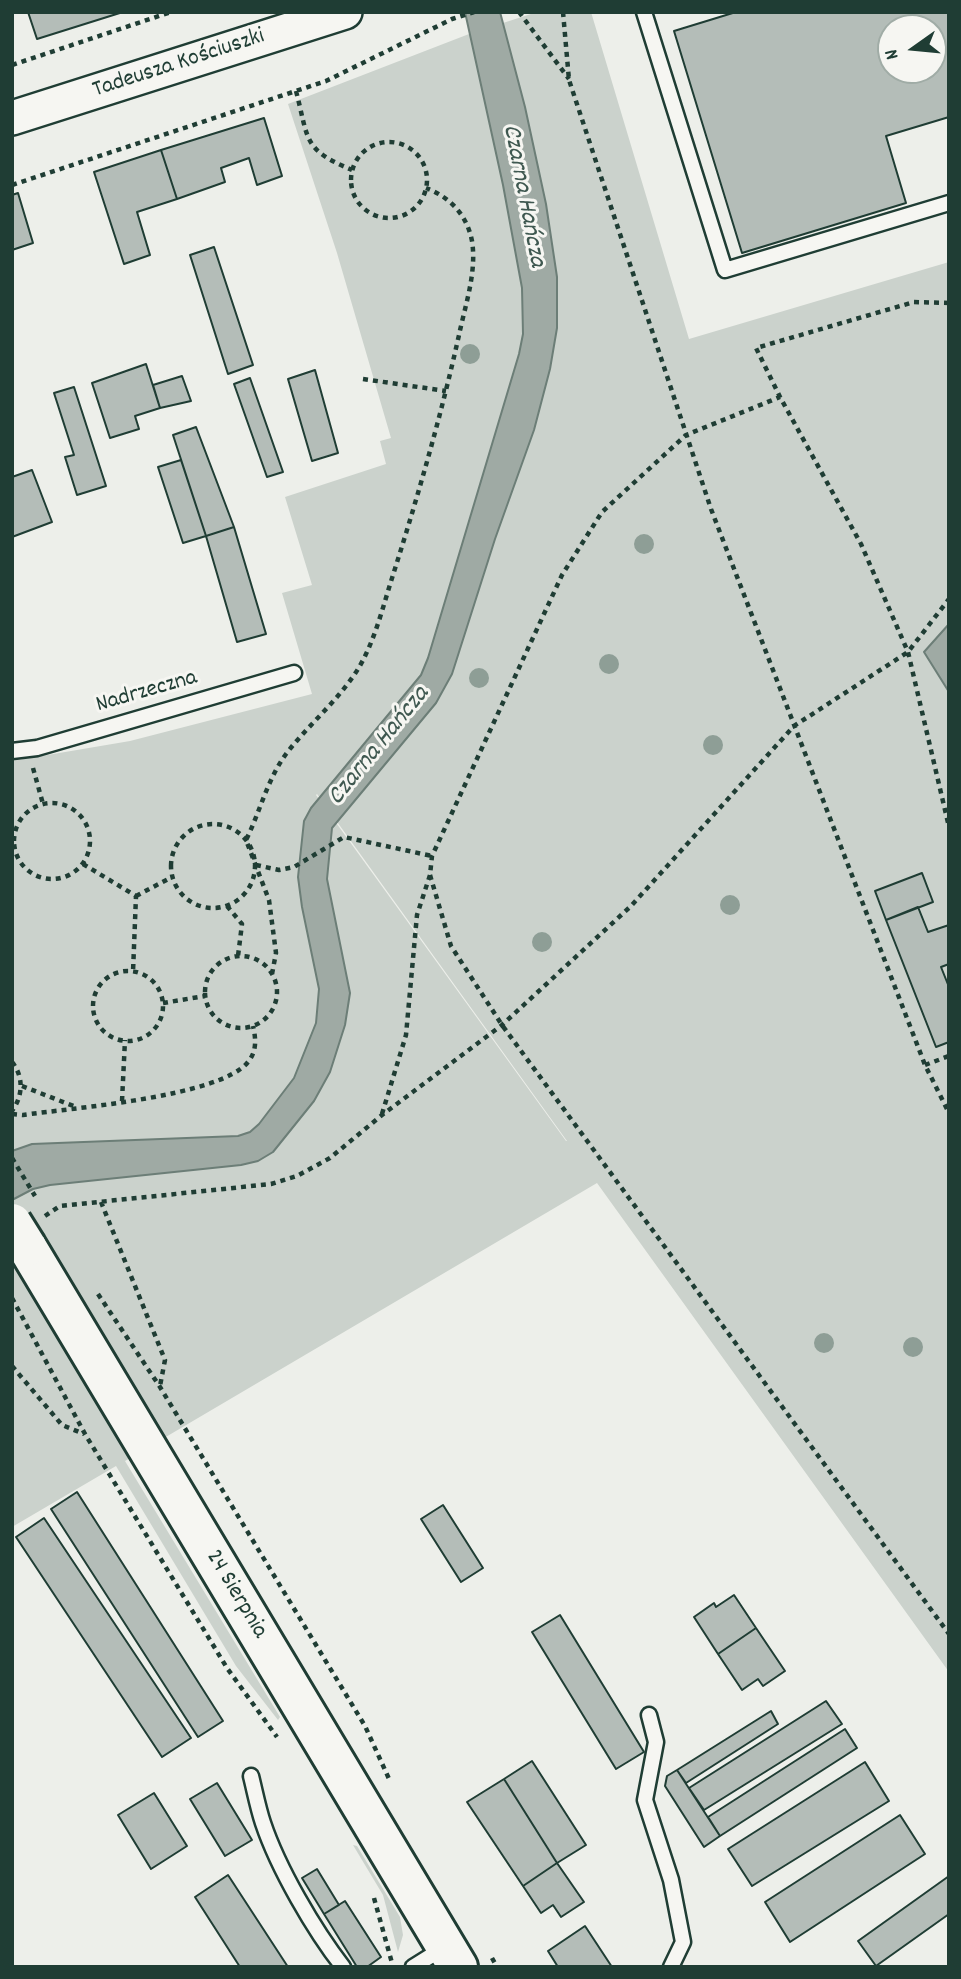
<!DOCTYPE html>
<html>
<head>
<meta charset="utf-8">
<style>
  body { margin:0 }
  #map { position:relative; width:961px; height:1979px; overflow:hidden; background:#edefea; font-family:Dekko,sans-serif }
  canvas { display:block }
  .frame { position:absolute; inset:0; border:14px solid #1f3d34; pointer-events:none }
  .north { position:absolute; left:877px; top:14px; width:70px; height:70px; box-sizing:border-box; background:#f6f6f2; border:2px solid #a0aca6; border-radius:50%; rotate:255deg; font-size:19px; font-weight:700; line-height:28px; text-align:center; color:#1f3d34 }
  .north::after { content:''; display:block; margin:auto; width:24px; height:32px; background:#1f3d34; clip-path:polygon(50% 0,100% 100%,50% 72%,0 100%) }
</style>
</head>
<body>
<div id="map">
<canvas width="961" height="1979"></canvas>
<div class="frame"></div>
<div class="north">N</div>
</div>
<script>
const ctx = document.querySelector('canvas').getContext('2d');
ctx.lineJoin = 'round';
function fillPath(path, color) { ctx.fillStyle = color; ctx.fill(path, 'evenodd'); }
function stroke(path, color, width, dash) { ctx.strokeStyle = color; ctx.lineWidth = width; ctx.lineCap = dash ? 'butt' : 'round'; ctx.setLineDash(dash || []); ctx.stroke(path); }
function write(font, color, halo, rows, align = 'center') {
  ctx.font = font + ' Dekko,sans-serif'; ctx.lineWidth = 6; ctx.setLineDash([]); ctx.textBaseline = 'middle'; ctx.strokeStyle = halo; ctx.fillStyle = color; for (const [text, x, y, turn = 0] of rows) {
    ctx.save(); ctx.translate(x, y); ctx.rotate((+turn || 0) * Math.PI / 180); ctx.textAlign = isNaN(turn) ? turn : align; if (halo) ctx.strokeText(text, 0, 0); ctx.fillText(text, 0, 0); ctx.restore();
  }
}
fillPath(new Path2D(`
  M537 12H591L689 339 949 262V624L924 652 949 692V1672L597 1183 125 1461 280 1717 278 1720 236 1666 116 1466 12 1527V761L130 741 312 694 282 593 312 585 285 497 386 464 380 441 391 438 337 253 288 104 469 34ZM317 794 567 1141H566L316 795Z
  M353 1845 357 1846 400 1917 403 1935 398 1952 383 1895Z`), '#cbd2cc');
const water = new Path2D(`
  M465 12H500L525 107 546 204 557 277V328L550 369 534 430 495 539 452 674 436 703 332 828 327 879 350 993 345 1025 330 1072 314 1101 273 1152 258 1161 241 1165 50 1185 33 1189 12 1200V1151L32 1144 238 1136 250 1132 259 1124 294 1078 316 1023 319 989 302 907 298 877 304 821 311 808 421 675 428 658 519 354 523 334 522 288 503 185Z
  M949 624V692L924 652Z`);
fillPath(water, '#9faaa4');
stroke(water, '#6c7e77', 2);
const building = new Path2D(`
  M28 12H123L37 39Z
  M736 12H949V117L886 136 906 203 742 253 674 31ZM891 28H933V70H891Z
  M264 118 282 176 257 185 249 158 221 168 225 182 177 199 161 150Z
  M161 150 177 199 137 212 150 255 124 264 94 172Z
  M18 193 33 243 12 250V195Z
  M214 247 253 365 228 374 190 255Z
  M146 364 160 408 135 416 139 429 110 438 92 383Z
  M315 370 338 453 312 461 288 379Z
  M182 376 191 401 160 408 153 385Z
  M250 378 283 472 267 477 234 384Z
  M74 387 106 486 77 495 65 457 74 455 54 393Z
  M196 427 234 527 206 536 173 435Z
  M181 460 206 536 183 543 158 467Z
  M32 470 52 522 12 537V477Z
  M234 527 266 634 237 642 206 536Z
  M922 873 933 902 886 920 875 891Z
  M918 907 928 932 949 925V964L941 967 949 987V1042L936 1047 886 920Z
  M77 1492 223 1721 198 1737 51 1509Z
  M443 1505 483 1568 461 1582 421 1519Z
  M44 1518 191 1738 162 1757 16 1537Z
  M734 1595 756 1628 718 1654 694 1617 714 1603 716 1607Z
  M560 1615 644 1752 616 1769 532 1632Z
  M756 1628 785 1671 763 1686 758 1679 742 1690 718 1654Z
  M826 1701 842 1724 704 1810 689 1788Z
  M771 1711 778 1724 686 1783 677 1770Z
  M845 1729 857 1748 720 1836 708 1817Z
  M532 1761 586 1845 557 1863 504 1779Z
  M865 1762 889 1801 752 1886 728 1849Z
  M677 1770 720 1836 704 1847 665 1786 667 1776Z
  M504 1779 557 1863 523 1886 467 1802Z
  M217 1783 252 1840 225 1856 190 1799Z
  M154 1793 187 1846 151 1869 118 1815Z
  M900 1815 925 1854 790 1942 765 1902Z
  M557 1863 584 1902 561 1917 553 1905 541 1913 523 1886Z
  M317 1869 339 1905 324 1914 302 1878Z
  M228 1875 288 1967H240L195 1897Z
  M949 1876V1914L876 1966 858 1941Z
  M345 1901 381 1957 367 1967H357L324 1914Z
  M585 1926 612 1967H558L548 1951Z`);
fillPath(building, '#b4bdb8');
stroke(building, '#1f3d34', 2);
const service = new Path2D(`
  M644 12 725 270 949 203
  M12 751 37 748 294 673
  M649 1715 656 1742 645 1800 671 1880 683 1942 671 1967
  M251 1776C255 1792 258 1808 263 1823 278 1868 314 1930 343 1967
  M413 1967 445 1947`);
const tertiary = new Path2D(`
  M12 118 345 12`);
const secondary = new Path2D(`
  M27 1247 458 1967`);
stroke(service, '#1f3d34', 19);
stroke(tertiary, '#1f3d34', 38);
stroke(secondary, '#1f3d34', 44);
stroke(new Path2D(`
  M519 12 569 79
  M563 12 569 80 711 509 925 1065 949 1113
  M12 65 171 12
  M296 91C309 140 302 149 352 170
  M351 180a38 38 0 1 1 76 0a38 38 0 1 1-76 0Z
  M12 185 326 81 452 19 474 12
  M949 303 914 302 756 348 780 397 861 544 908 652 949 827
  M363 379 446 391
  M33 768 43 804
  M14 841a38 38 0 1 1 76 0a38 38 0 1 1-76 0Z
  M171 866a42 42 0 1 1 84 0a42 42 0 1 1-84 0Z
  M83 864 136 896 133 972
  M256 865 279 870 294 867 344 837 432 856
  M430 875 451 946 502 1025 949 1634
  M136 896 172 877
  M227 906 242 924 238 956
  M205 992a36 36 0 1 1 72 0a36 36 0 1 1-72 0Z
  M93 1006a35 35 0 1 1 70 0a35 35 0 1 1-70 0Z
  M272 974 276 953 269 900 246 840C260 812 267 780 286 754 308 725 338 701 358 669 375 641 383 606 393 575 418 496 441 416 459 335 465 306 477 272 472 241 467 215 450 197 426 188
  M163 1003 205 996
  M12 1062C24 1077 23 1096 12 1111
  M925 1065 949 1056
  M22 1086 76 1107
  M122 1101 125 1040
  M12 1114 23 1115C71 1108 220 1097 248 1062 257 1051 256 1039 253 1026
  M382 1114 406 1035 417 915 430 875 432 856 562 575 602 512 686 435 780 397
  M101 1202 165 1360 160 1386
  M45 1216 60 1206 271 1184 297 1176 330 1158 382 1115 502 1025 631 906 794 726 908 652 949 599
  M98 1294 160 1387 365 1726 390 1781
  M12 1298 85 1434 227 1668 277 1737
  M12 1366 62 1425 84 1434
  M374 1898 392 1963
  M492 1958 497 1967`), '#1f3d34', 4.5, [5, 5]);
stroke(service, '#f6f6f2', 14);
stroke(tertiary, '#f6f6f2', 33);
stroke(secondary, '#f6f6f2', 38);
const secondaryBridge = new Path2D(`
  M12 1223 27 1247`);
stroke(secondaryBridge, '#1f3d34', 44, []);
stroke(new Path2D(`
  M12 1158 35 1196`), '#1f3d34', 4.5, [5, 5]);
stroke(secondaryBridge, '#f6f6f2', 38);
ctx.fillStyle = '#8e9e96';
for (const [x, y] of [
  [470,354],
  [644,544],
  [609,664],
  [479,678],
  [713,745],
  [730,905],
  [542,942],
  [824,1343],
  [913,1347]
]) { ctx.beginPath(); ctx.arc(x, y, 10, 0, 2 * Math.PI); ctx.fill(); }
write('24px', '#1f3d34', '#f6f6f2', [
  ["Tadeusza Kościuszki",179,65,-18],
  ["Nadrzeczna",147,693,-16],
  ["24 Sierpnia",235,1595,59]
]);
write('italic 26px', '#3f5850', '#f6f6f2', [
  ["Czarna Hańcza",522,196,79],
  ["Czarna Hańcza",380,747,-51]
]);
</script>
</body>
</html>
